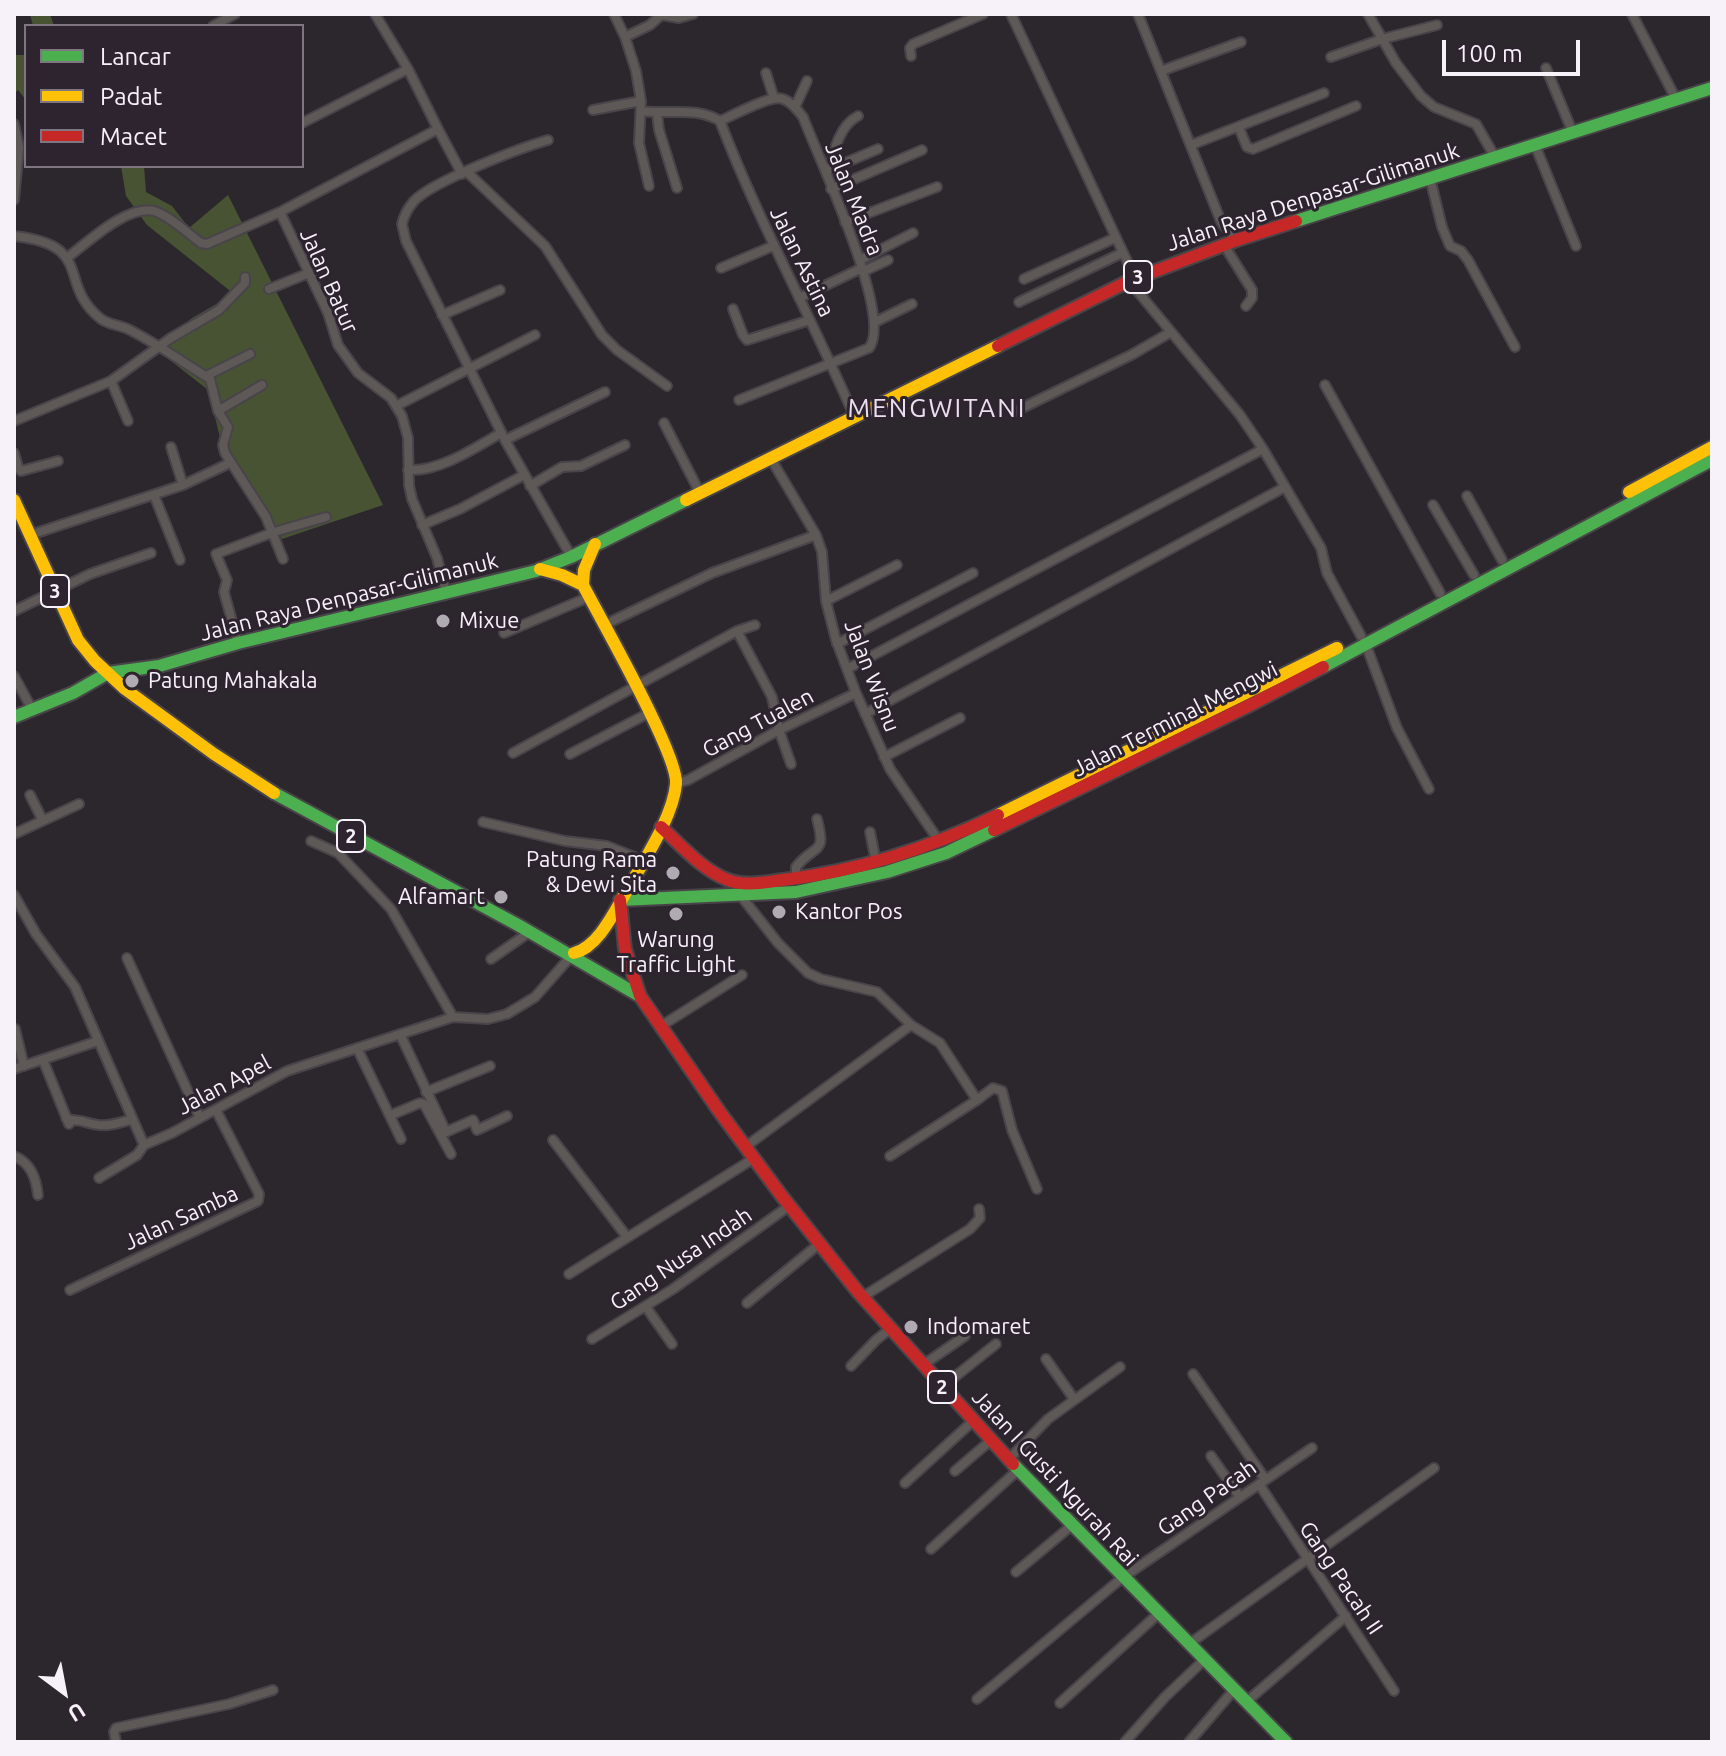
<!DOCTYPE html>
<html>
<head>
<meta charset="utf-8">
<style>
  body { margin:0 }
  #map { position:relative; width:1726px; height:1756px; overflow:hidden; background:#2c272d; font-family:Ubuntu,sans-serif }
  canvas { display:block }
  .frame { position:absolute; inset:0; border:16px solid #f7f1f9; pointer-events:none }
  .legend { position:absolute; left:24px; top:24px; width:280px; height:144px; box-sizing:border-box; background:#2e2430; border:2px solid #7e7680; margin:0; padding:10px 14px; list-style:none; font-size:24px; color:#f7f1f9 }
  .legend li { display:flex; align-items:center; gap:16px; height:40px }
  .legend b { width:40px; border:2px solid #7e7680 }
  .north { position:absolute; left:24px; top:1652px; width:80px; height:80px; -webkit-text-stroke:6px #2e2430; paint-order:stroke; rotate:148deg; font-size:22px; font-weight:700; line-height:32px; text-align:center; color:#f7f1f9 }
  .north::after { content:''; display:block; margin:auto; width:28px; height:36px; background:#f7f1f9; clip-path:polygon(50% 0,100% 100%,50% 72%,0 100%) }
  .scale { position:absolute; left:1442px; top:40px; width:138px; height:36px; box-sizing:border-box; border:4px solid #f7f1f9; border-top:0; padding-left:10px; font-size:24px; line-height:28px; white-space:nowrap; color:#f7f1f9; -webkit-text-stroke:6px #2e2430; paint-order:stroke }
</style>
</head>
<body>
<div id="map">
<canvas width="1726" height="1756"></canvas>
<div class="frame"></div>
<ul class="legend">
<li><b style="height:10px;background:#4caf50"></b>Lancar</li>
<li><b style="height:10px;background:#ffc107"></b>Padat</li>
<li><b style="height:10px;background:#c62828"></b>Macet</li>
</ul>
<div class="north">U</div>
<div class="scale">100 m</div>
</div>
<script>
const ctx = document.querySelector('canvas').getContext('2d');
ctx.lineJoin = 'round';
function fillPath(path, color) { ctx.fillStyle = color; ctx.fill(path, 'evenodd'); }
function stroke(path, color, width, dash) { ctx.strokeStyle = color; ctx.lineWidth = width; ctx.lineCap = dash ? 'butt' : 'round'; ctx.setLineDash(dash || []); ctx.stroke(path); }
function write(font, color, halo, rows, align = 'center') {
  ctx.font = font + ' Ubuntu,sans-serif'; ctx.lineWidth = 6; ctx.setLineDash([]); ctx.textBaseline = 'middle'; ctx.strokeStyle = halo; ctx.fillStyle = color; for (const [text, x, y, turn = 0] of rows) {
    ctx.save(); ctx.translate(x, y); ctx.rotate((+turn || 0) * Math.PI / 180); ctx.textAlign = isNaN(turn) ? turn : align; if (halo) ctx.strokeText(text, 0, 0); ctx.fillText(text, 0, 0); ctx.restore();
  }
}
fillPath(new Path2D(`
  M30 14H50L54 26H33Z
  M14 55H26V100L18 90 14 94Z
  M121 166H144L146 192 172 206 189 228 228 195 383 505 282 539 222 445 208 390 156 349 192 318 234 294 147 225 126 196Z`), '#485333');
const street = new Path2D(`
  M375 14 408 69 438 129 280 212 328 313 338 345 358 373 391 398 402 416 408 438 409 485 412 499 437 558 446 592
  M614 14 625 37 636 71 641 101 639 143 649 186
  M1011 14 1135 278
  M1138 14 1222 224 1236 239
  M1368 14 1396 63 1421 96 1434 107 1476 124 1495 157
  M1632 14 1676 99
  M662 15 679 18 693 14
  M213 26 235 14
  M625 37 650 25 662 14
  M911 56 910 48 913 44 983 14
  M1331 57 1382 39 1437 25
  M1546 68 1573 133
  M1161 71 1241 42
  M766 73 774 98
  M795 107 807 81
  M593 110 641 101
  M641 111C668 115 696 106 720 121
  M657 114 659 130 677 188
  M720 121C734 115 771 94 783 99 792 102 797 110 803 117 818 157 894 316 869 348L739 400
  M720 121C759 223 812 318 855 418
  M302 123 408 69
  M14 124 19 147 14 200
  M1239 128 1247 147 1253 149 1356 106
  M438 129 462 174
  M548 140C520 148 433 181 414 201 408 208 404 215 402 224L406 241 505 440 571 556
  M1191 145 1324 93
  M1535 145 1576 246
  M831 169C833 151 840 125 858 116
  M828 170 878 149
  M467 172 545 246 602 335 617 350 667 386
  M1430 178 1442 227 1450 246 1461 251 1468 260 1515 347
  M831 189 922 150
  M845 222 937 187
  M14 236C96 245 56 284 101 319 109 325 121 325 130 330 157 344 183 362 210 379L218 411 228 427 223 445 225 453 266 517 283 559
  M1224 245 1252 290V298L1246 306
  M68 257C88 242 128 204 154 211 170 216 187 233 201 243L207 244 280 212
  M860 260 913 233
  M721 268 773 246
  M864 271 888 260
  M1024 279 1115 238
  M1129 281 1240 415 1263 449 1321 548 1327 573 1361 636
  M269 289 309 273
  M799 298 862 268
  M1019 302 1122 253
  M733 309 743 335 747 340 810 320
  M442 315 500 290
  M875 322 912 304
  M206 376 250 354
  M111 381 128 421
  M1325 385 1440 593
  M396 406 535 335
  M218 411 262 385
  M1016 411 1133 354 1171 332
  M14 421 111 381 171 338 219 310 245 283V277
  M664 423 700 493
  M505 440 605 392
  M171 447 183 485
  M14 453 18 467
  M771 459 816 535 822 552 826 601 836 640 856 693 890 769 939 841
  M14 469 18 467 21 471 58 461
  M408 470C439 472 475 448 501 433
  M530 486 562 467 581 466 625 445
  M154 495 180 560
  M1467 496 1502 560
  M1433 505 1474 575
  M422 525 460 509 524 475
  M30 535 183 485 230 463
  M826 601 897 565
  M14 611 90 574 151 553
  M604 625 712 573 816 535
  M737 631 772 697 779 730 791 764
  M504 633 589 597
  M238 643 224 592 227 580 216 554 274 532 326 517
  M837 644 973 573
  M1366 645 1397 728 1429 789
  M847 669 1263 449
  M14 676 32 709
  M865 714 1285 487
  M513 753 737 631 755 625
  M570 754 649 713
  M884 757 960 718
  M677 783 688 780 779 730 856 693
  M30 795 42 819
  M483 822 565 841 607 846 642 860
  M870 832 876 862
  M14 834 79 804
  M311 841 338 853 391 909 453 1017
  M796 879V867C815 843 827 856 817 819
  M14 895 36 934 75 987 144 1145 172 1133 287 1071 453 1017 488 1019 507 1014 535 997 572 955
  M741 896 778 943 808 973 821 979 877 992 911 1025 745 1147
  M127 958 200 1118
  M491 959 531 931
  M911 1025 940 1043 977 1100 993 1088 1002 1091 1012 1130 1037 1189
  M661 1026 742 975
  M15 1029 24 1066
  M400 1034 446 1132 473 1120 477 1130 507 1116
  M357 1048 401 1139
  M43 1060 69 1124
  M14 1069 98 1041
  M426 1092 490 1066
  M391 1115 420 1103 424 1104 451 1154
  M66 1118C73 1122 78 1119 85 1122 105 1128 110 1125 130 1120
  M553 1140 627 1237
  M14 1156C31 1163 36 1178 38 1195
  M890 1156 977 1100
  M99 1178 137 1155 144 1145
  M569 1274 753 1159
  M70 1290 258 1201 259 1194 216 1110
  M864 1296 970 1229 980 1218 979 1209
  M747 1303 819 1244
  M646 1307 672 1344
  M592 1339 673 1289 789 1206
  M1046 1359 1074 1399
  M923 1365 965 1336
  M851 1366 876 1340 890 1329
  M1193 1374 1265 1479
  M942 1387 996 1344
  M1211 1456 1239 1496
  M1009 1459 1048 1419 1120 1367
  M955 1471 990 1441
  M905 1483 972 1422
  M1259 1484 1394 1691
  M931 1549 1018 1470
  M1016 1572 1071 1526
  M1189 1644 1434 1468
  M977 1699 1122 1578 1312 1448
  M1246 1702 1346 1616
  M1060 1703 1158 1614
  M116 1742 114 1732 116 1728 229 1704 273 1690
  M1125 1742 1165 1697 1203 1661
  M1189 1742 1233 1691`);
const fast = new Path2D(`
  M1296 221 1712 88
  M1323 667 1712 460
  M108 673 159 666 238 643 536 571 571 557 686 500
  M14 717 73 693 108 673
  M274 793 518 925 638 995
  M620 900 796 892 887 872 946 853 994 830
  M1013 1464 1286 1742`);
const slow = new Path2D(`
  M1629 492 1712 447
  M14 500 78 640 95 661 125 689 214 754 274 793
  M686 500 998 346
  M540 569 562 575 583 585
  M998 815 1337 648
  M574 953C599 947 615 910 628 889 644 860 673 817 676 784 679 756 600 618 583 585L584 570 595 544`);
const jam = new Path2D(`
  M998 346 1129 281 1237 240 1296 221
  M661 827C681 845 702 870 728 880 745 887 765 882 783 880 859 871 930 848 998 815
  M994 830 1254 703 1323 667
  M620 900 625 949 640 996 719 1111 781 1195 858 1292 1013 1464`);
stroke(street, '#484449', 12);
stroke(fast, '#484449', 16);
stroke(slow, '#484449', 16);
stroke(jam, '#484449', 16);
stroke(street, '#5e5857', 8);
stroke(fast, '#4caf50', 12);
stroke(slow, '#ffc107', 12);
stroke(jam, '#c62828', 12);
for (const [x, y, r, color] of [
  [443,621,8,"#b0aab2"],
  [132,681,8,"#b0aab2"],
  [673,873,8,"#b0aab2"],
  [501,897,8,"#b0aab2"],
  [779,912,8,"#b0aab2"],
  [676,914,8,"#b0aab2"],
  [911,1327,8,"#b0aab2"]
]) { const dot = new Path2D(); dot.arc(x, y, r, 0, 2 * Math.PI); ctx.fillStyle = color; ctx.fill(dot); stroke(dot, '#2e2430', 3); }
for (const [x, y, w] of [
  [1138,277,28],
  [55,591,28],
  [351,836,28],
  [942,1387,28]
]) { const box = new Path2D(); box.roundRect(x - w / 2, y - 16, w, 32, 6); ctx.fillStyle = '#2e2430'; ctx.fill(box); stroke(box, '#f7f1f9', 2); }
write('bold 20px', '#f7f1f9', null, [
  ["3",1138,277],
  ["3",55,591],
  ["2",351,836],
  ["2",942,1387]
]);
write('22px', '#f7f1f9', '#2e2430', [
  ["Jalan Raya Denpasar-Gilimanuk",1313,197,-18],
  ["Jalan Madra",854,199,68],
  ["Jalan Astina",802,262,64],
  ["Jalan Batur",329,281,66],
  ["Jalan Raya Denpasar-Gilimanuk",349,597,-14],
  ["Jalan Wisnu",872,676,69],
  ["Jalan Terminal Mengwi",1175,719,-27],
  ["Gang Tualen",758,723,-28],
  ["Jalan Apel",224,1085,-28],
  ["Jalan Samba",181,1218,-25],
  ["Gang Nusa Indah",681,1259,-34],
  ["Jalan I Gusti Ngurah Rai",1055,1478,47],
  ["Gang Pacah",1207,1498,-35],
  ["Gang Pacah II",1341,1578,56]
]);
write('22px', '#f7f1f9', '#2e2430', [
  ["Mixue",459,621],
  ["Patung Mahakala",148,681],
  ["Patung Rama",657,860,"right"],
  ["& Dewi Sita",657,885,"right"],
  ["Alfamart",485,897,"right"],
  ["Kantor Pos",795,912],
  ["Warung",676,940,"center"],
  ["Traffic Light",676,965,"center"],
  ["Indomaret",927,1327]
], 'left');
ctx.letterSpacing = '2px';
write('26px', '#ebdeee', '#2e2430', [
  ["MENGWITANI",937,408]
]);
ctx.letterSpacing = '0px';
</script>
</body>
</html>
